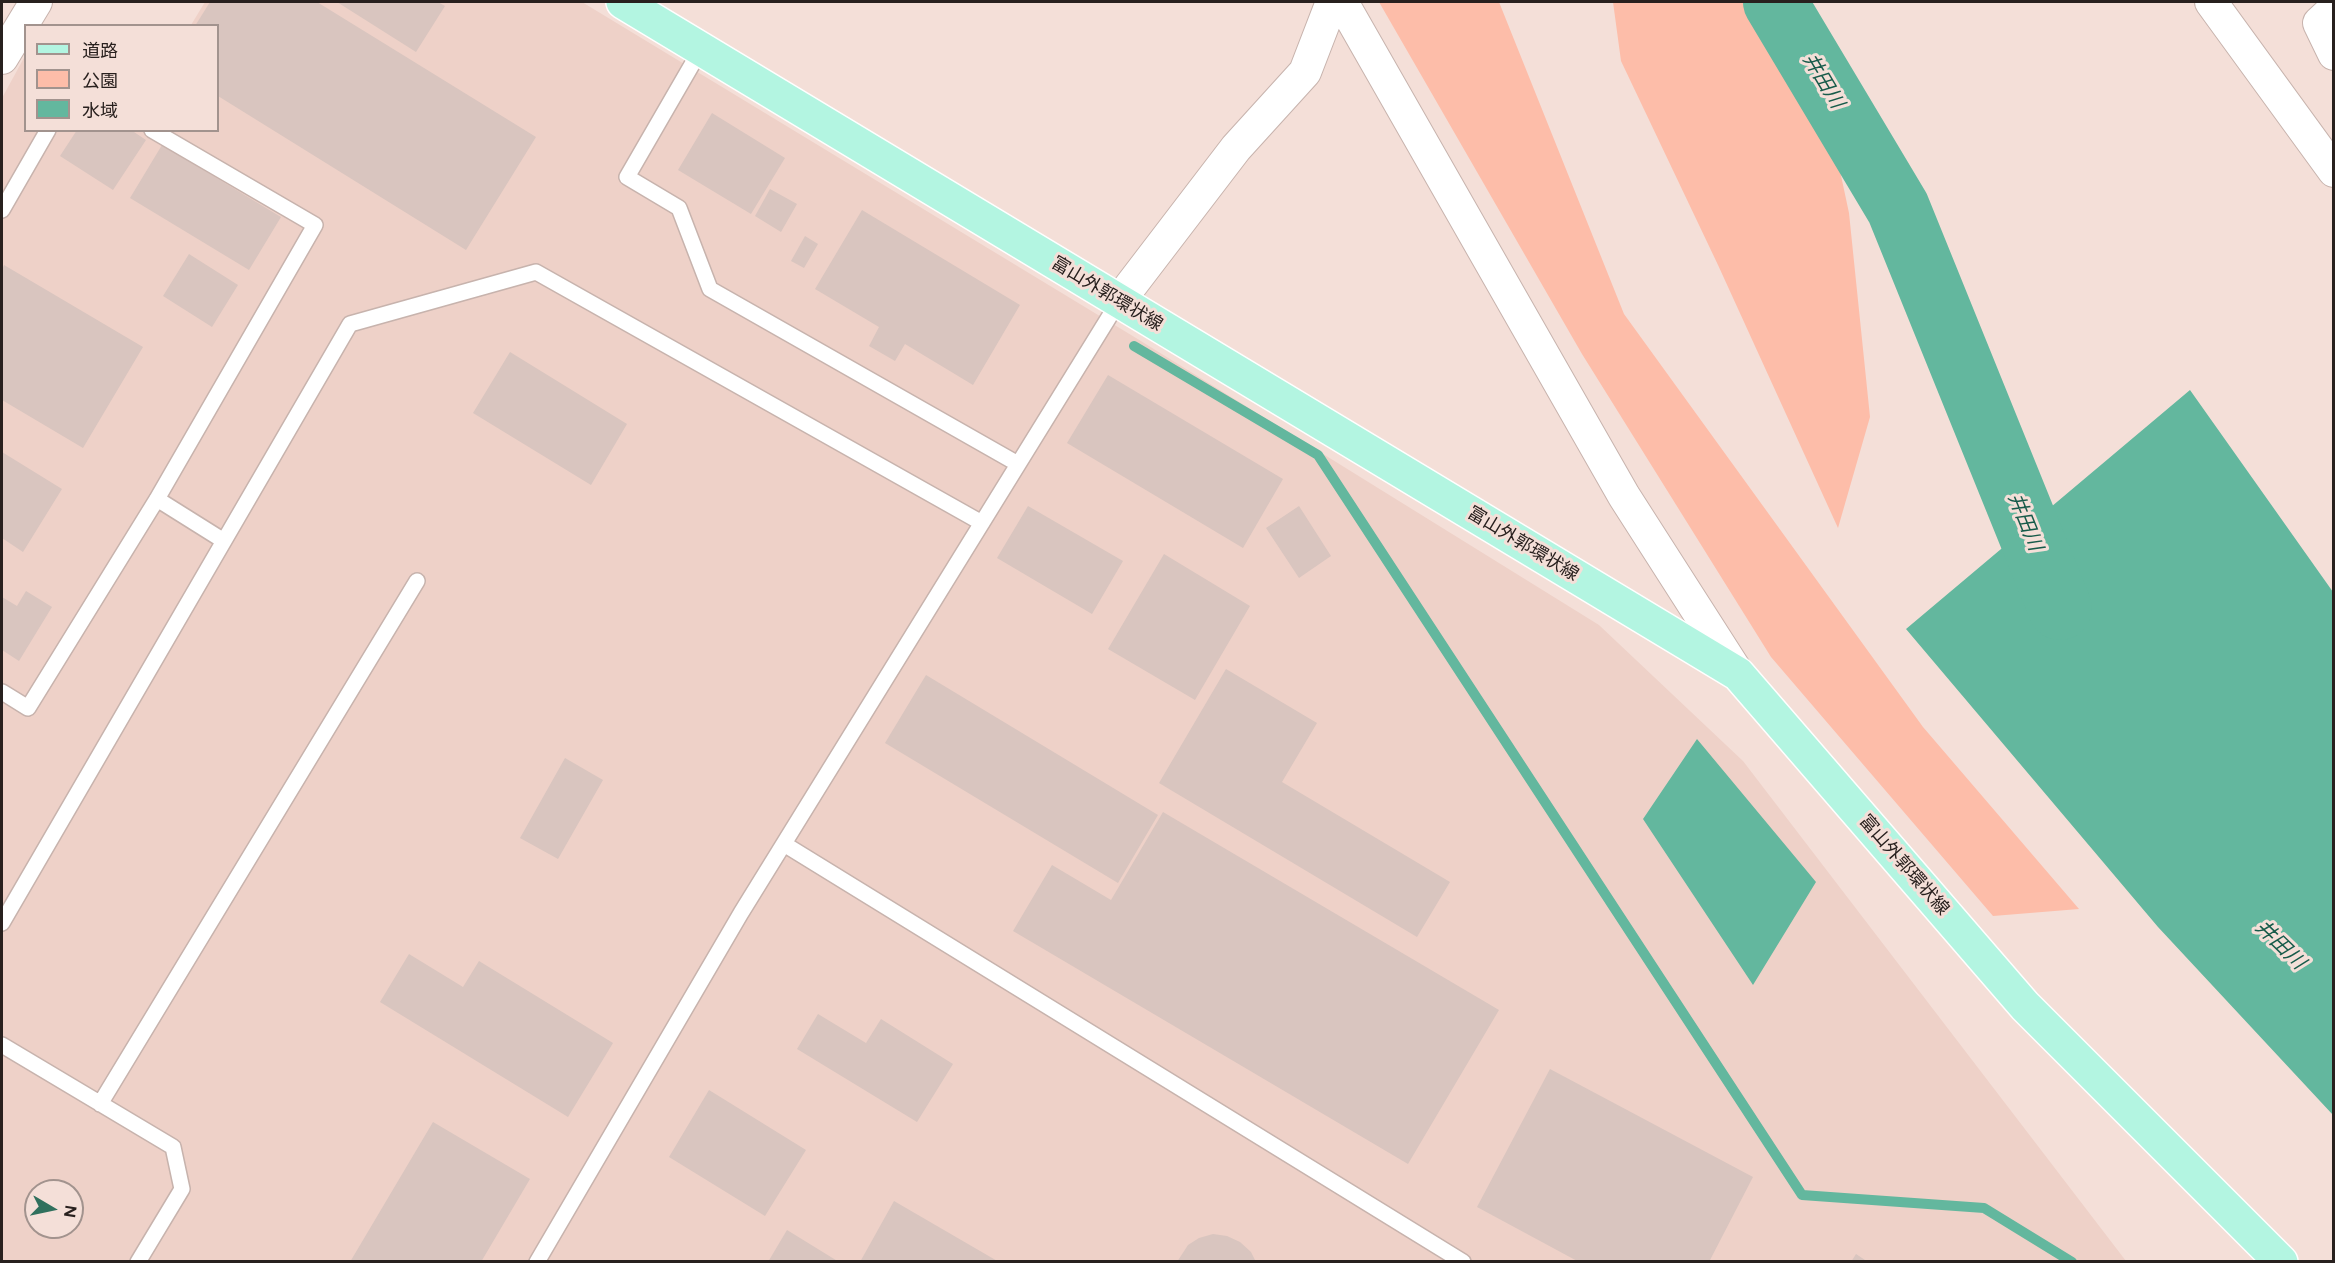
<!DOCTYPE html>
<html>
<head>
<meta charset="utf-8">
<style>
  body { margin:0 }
  #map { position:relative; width:2335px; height:1263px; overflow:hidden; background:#f4dfd8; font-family:Figtree,"Noto Sans JP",sans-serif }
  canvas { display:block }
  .frame { position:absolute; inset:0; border:3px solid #28201e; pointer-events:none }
  .legend { position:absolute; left:24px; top:24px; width:195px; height:108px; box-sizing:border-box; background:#f4dfd8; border:2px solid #a2938e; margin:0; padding:8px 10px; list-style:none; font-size:18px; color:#28201e }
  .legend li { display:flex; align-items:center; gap:12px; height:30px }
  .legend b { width:30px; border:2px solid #a2938e }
  .north { position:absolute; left:24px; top:1179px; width:60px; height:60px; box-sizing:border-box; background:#f4dfd8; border:2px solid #a2938e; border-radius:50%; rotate:99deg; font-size:16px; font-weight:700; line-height:24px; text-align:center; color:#28201e }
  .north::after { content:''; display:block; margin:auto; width:21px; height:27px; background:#30705d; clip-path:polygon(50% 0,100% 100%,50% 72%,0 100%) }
</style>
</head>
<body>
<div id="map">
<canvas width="2335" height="1263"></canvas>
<div class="frame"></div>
<ul class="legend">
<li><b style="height:8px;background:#b3f5e1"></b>道路</li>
<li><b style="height:16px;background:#fdbda9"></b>公園</li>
<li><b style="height:16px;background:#63b79e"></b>水域</li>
</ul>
<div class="north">N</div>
</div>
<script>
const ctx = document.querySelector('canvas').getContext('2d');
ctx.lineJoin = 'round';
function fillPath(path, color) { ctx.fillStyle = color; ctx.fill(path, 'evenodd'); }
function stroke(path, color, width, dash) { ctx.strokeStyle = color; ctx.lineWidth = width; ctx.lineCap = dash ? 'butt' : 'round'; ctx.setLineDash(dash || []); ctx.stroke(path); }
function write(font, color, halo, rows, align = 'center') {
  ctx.font = font + ' Figtree,"Noto Sans JP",sans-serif'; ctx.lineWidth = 6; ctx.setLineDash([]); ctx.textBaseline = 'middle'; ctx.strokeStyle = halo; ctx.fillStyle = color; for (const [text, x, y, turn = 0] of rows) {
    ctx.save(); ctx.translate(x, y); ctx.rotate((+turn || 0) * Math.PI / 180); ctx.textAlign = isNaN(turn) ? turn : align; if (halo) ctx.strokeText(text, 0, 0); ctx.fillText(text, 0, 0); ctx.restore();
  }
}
fillPath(new Path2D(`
  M205 2H582L1136 338 1599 625 1743 761 2126 1261 2 1262V98L25 56 26 130H218V26L191 25ZM36 1191H72V1227H36Z`), '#eed1c8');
fillPath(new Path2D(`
  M1379 2H1499L1624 314 1923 727 2079 909 1993 916 1771 657 1582 354Z
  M1613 2H1804L1849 213 1870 417 1838 528 1718 265 1621 61Z`), '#fdbda9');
fillPath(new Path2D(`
  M2190 390 2333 592V1115L2158 927 1906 629Z
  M1697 739 1816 882 1753 985 1643 819Z`), '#63b79e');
stroke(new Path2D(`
  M1134 346 1318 455 1802 1195 1984 1208 2072 1262`), '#63b79e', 10);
stroke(new Path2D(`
  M1775 2 1898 208 2060 608`), '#63b79e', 64);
fillPath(new Path2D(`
  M210 2H317L536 137 466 250 218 96V26H195Z
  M337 2H438L445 6 416 52Z
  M712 113 785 158 751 214 678 170Z
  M77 130H131L146 140 113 190 60 156Z
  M162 145 281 217 249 270 130 198Z
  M770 189 797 204 781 232 755 216Z
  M862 210 1020 305 973 385 905 344 895 361 869 346 879 327 815 289Z
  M805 236 818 244 804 268 791 261Z
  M189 254 238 285 212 327 163 296Z
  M4 265 143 347 83 448 2 400V270Z
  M510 352 627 424 591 485 473 413Z
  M1108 375 1283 479 1243 548 1067 443Z
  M2 452 62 489 23 552 2 538Z
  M1028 506 1123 561 1092 614 997 558Z
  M1299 506 1331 556 1299 578 1266 528Z
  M1164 554 1250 606 1195 700 1108 649Z
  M26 591 52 607 19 661 2 650V597L17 606Z
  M1226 669 1317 723 1282 782 1450 882 1417 937 1159 783Z
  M926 675 1158 815 1118 883 885 743Z
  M565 758 603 780 558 859 520 838Z
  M1163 812 1499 1010 1408 1164 1013 931 1052 865 1111 900Z
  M409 954 463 987 479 961 613 1043 568 1117 380 1002Z
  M818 1014 866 1043 881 1019 953 1064 917 1122 797 1049Z
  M1550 1069 1753 1177 1709 1262H1579L1477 1207Z
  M709 1090 806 1150 765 1216 669 1157Z
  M433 1122 530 1179 481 1262H350Z
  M894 1201 999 1262H860Z
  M787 1230 839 1262H768Z
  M1213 1234 1227 1236 1240 1242 1251 1252 1256 1262H1177L1188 1245 1199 1238Z
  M1856 1254 1868 1262H1851Z`), '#d9c5bf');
const lane = new Path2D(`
  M701 49 627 177 679 208 710 289 1018 464
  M2 210 48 130
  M157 499 224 541
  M2 692 28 708 157 499 315 225 152 130
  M784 844 1463 1262
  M2 923 350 324 536 272 982 523
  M2 1045 173 1147 182 1189 138 1262
  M100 1104 417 581
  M537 1262 741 913 1119 301`);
const street = new Path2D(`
  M1342 2 1624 496 1738 674
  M2211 2 2334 171
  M2334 9 2319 23 2334 54
  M2 58 36 2
  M1119 301 1236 148 1305 72 1332 2`);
const primary = new Path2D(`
  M623 2 1738 674 2025 1006 2281 1262`);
stroke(lane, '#c7b3ad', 18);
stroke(street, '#c7b3ad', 34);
stroke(primary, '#fff', 36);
stroke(lane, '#fff', 15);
stroke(street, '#fff', 32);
stroke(primary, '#b3f5e1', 33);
write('18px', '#28201e', '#f4dfd8', [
  ["富山外郭環状線",1107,294,31],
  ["富山外郭環状線",1523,544,31],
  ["富山外郭環状線",1904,865,49]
]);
write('italic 20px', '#175b4a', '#f4dfd8', [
  ["井田川",1823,81,59],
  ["井田川",2025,522,68],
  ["井田川",2280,945,44]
]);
</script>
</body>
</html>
